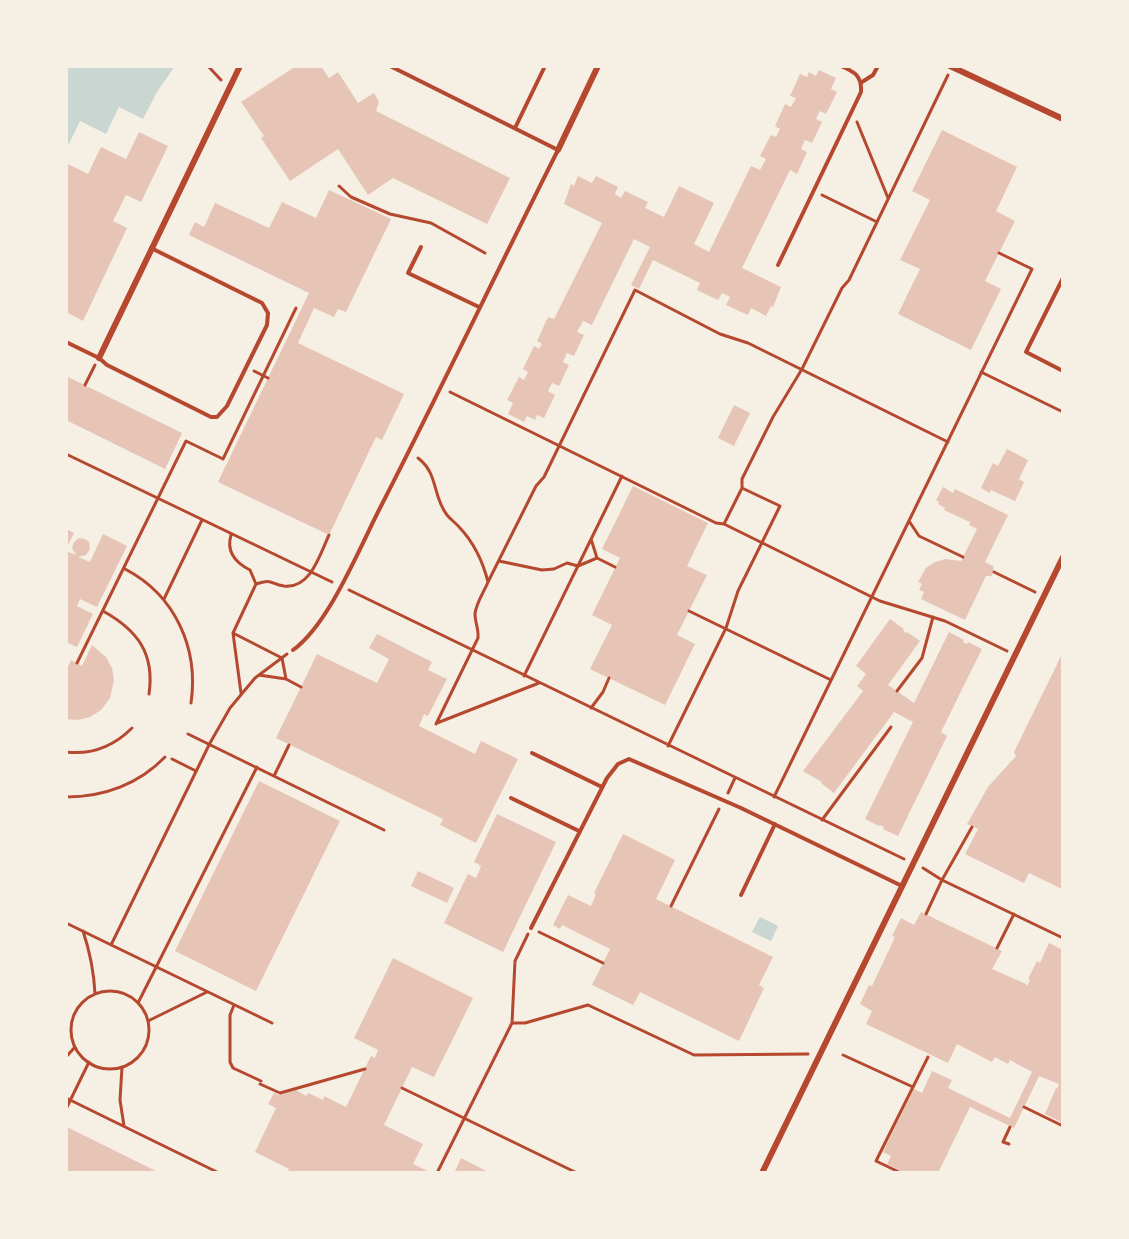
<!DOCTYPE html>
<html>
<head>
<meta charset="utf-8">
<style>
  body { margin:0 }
  #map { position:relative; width:1129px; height:1239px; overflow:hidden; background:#f6efe4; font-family:Arial,sans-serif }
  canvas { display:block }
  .frame { position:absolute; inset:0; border:68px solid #f6efe4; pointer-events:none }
</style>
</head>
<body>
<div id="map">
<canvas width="1129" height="1239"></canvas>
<div class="frame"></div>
</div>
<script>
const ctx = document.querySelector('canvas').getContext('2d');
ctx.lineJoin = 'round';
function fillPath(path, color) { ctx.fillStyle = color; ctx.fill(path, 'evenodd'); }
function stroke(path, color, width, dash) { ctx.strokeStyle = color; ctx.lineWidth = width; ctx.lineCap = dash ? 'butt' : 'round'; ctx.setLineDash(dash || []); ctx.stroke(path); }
fillPath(new Path2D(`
  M66 66H175L157 92 143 119 119 107 106 134 80 121 67 148Z
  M760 917 778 926 771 941 752 932Z`), '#c9d6d2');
fillPath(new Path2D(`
  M296 66H321L329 78 338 72 358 103 374 93 379 102 376 111 510 178 487 224 393 178 368 195 338 149 290 181 261 138 264 136 241 102Z
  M819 70 836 78 831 89 837 92 826 114 820 111 816 119 822 122 812 143 805 140 801 149 807 152 797 174 790 170 742 268 781 287 773 307 771 306 766 316 751 308 748 315 726 305 730 297 722 293 718 300 697 290 700 283 653 260 639 289 631 285 650 247 634 239 592 325 583 321 577 332 584 335 574 356 567 353 563 362 569 365 559 386 552 383 548 391 555 395 544 418 537 415 535 420 527 416 524 422 508 414 513 403 507 400 519 377 524 380 528 372 523 369 534 346 539 349 542 344 537 341 548 317 554 319 602 223 564 204 571 184 574 186 578 176 592 183 596 176 618 187 615 194 621 198 625 191 648 202 645 208 664 217 679 186 714 203 694 244 709 252 751 166 760 170 766 159 760 156 771 135 776 137 780 129 775 126 785 104 791 107 796 98 790 96 800 74 807 77 809 72 816 76Z
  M942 130 1017 167 996 211 1015 221 985 281 1001 289 971 350 898 314 920 269 900 260 930 200 912 191Z
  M139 132 168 146 141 202 126 195 113 221 127 228 83 321 66 312V163L88 174 101 147 126 159Z
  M329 190 391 219 346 312 338 309 334 317 314 308 298 343 404 394 382 440 376 437 329 535 218 482 309 293 189 235 195 222 204 227 215 203 269 228 282 202 316 218Z
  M66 376 182 433 165 469 66 420Z
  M734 405 750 413 734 446 718 438Z
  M1007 449 1028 460 1019 479 1024 482 1015 501 991 490 990 493 981 488 993 463 998 466Z
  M633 486 708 523 687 566 707 575 677 635 695 644 665 705 590 669 612 625 592 615 620 558 602 549Z
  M943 487 953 493 955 489 1008 515 985 562 993 566 994 572 991 576H986L965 620 921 599 924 592 919 590 922 584 918 582 926 568 935 562 945 559 961 561 977 529 969 525 970 522 944 510 945 508 938 504 939 502 936 500Z
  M66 529 74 533 66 549Z
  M103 534 127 546 97 607 80 599 77 606 93 614 77 647 66 642V551L76 555 72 548 74 542 79 538 85 539 89 542 90 549 86 555 78 557 90 562Z
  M890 619 904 629 903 630 906 633 907 632 920 641 888 685 914 703 949 632 964 640 963 642 967 644 968 642 982 649 941 732 947 736 898 836 883 829 884 827 880 825 879 826 865 819 913 722 894 712 834 793 821 783 822 782 803 771 863 691 857 686 866 674 856 666Z
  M377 634 432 662 428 670 447 679 428 716 424 714 419 726 475 754 481 741 518 759 476 843 440 825 443 819 276 738 317 654 377 683 389 659 369 648Z
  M92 645 106 657 112 668 114 680 110 698 101 710 90 717 78 720 66 719V671L71 660 82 666Z
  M1063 652V887L1062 889 1029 873 1024 883 965 854 978 829 967 824 988 787 1016 756 1014 752Z
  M259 781 340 821 256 991 175 951Z
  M497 814 556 842 503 952 444 923 468 874 476 878 481 866 474 862Z
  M623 834 675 860 656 899 773 957 759 985 764 988 739 1041 640 992 633 1005 592 985 610 949 562 925 560 929 553 925 568 895 591 906 596 894 594 893Z
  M418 871 454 888 447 903 411 886Z
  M921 912 1002 951 992 969 1026 984 1027 986 1030 980 1028 979 1037 961 1040 963 1049 943 1063 950V1123L1045 1114 1056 1088 1057 1089 1059 1084 1039 1076 1014 1128 970 1107 938 1173H905L887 1164 891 1156 883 1152 914 1089 922 1093 932 1071 952 1080 948 1088 1010 1118 1032 1072 1010 1060 1008 1064 995 1057 992 1062 957 1044 948 1063 866 1024 872 1011 860 1004 869 985 872 986 895 937 892 936 901 918 914 925Z
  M393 958 473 998 434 1077 412 1067 384 1125 423 1144 413 1164 432 1173H286L289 1169 255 1152 276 1108 268 1104 274 1093 279 1095 296 1090 306 1096 308 1093 323 1100 324 1096 346 1107 371 1056 375 1058 378 1050 354 1038Z
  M67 1127 160 1173H66Z
  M461 1158 490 1173H454Z`), '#e6c5b7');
stroke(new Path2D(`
  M208 66 221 80
  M857 122 888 198
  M339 186 351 197 390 214 431 223 485 253
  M822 195 877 222
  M254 371 268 378
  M981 372 1063 412
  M85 385 95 365
  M450 392 716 523 724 524 880 601 945 621 1007 651
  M66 454 332 582
  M418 458C439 474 432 496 447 515 451 520 456 523 460 528 474 543 483 562 488 582 484 592 476 603 475 614 475 622 479 630 478 638L436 724
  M909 521 919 536 963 557
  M724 524 742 488V479L773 417 802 369 842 288 849 280 948 75
  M231 535C226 552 236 563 250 570L256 584 233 633 241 693
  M591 539 597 558 615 567
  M499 561 542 570 554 569 567 563 578 566 597 558
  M125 569C175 595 199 648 191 703
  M994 572 1035 592
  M488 582 536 486 544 477 635 290 720 334 748 343 948 442
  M256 584C273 578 270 584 284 586 311 589 320 554 329 535
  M349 590 904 859
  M164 599 202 520
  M103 611C137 630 155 653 149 694
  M689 611 831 680
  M233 633 282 658 286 679 301 687
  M77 663 186 441 223 459 296 308
  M259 675 286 679
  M524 676 622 476
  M897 691 922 658 933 617
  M591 708 603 692 609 678
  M437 723 539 683
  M188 734 384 830
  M668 746 726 628 738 591 780 506 742 488
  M66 752C92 755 114 746 132 728
  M172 759 196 771
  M274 776 289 745
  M728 793 735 778
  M66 797C104 797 139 784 165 757
  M774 797 1032 269 999 253
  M822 820 891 727
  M923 868 942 880 1063 938
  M671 906 719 809
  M926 914 942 880 972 827
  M66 923 272 1023
  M83 931C90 952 94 972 95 994
  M539 932 603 963
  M111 945 210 743 230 708 255 678 287 654
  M997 948 1014 914
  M71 1030a39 39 0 1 1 78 0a39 39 0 1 1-78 0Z
  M138 1003 257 767
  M234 1005 230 1015V1062L233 1068 261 1081
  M148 1021 207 992
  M513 1023H525L588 1005 694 1055 808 1054
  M843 1055 913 1087
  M66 1057 75 1047
  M122 1067 120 1100 124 1126
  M260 1084 280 1093 365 1069
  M402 1088 577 1173
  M66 1098 219 1173
  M1024 1107 1063 1126
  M66 1109 89 1062
  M1009 1144 1003 1142 1010 1127
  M437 1173 512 1023 515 961 528 934
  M901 1173 876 1161 928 1057`), '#b5482f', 3);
stroke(new Path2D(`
  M862 82 873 75 878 66
  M515 128 545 66
  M421 247 408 273 479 307
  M778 265 861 92C862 76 855 72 841 66
  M1063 278 1026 352 1063 371
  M66 342 99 358 107 365 211 417H217L227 406 267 325 268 313 262 303 151 248
  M293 650C329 624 359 549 380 508 441 389 498 269 558 150L390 66
  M532 753 602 787
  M511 798 579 831
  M741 895 775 824
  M531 928 607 778 618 764 629 759 741 808 902 886`), '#b5482f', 4);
stroke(new Path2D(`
  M950 66 1063 119
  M558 150 598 66
  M99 358 240 66
  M762 1173 1063 557`), '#b5482f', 6);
</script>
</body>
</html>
